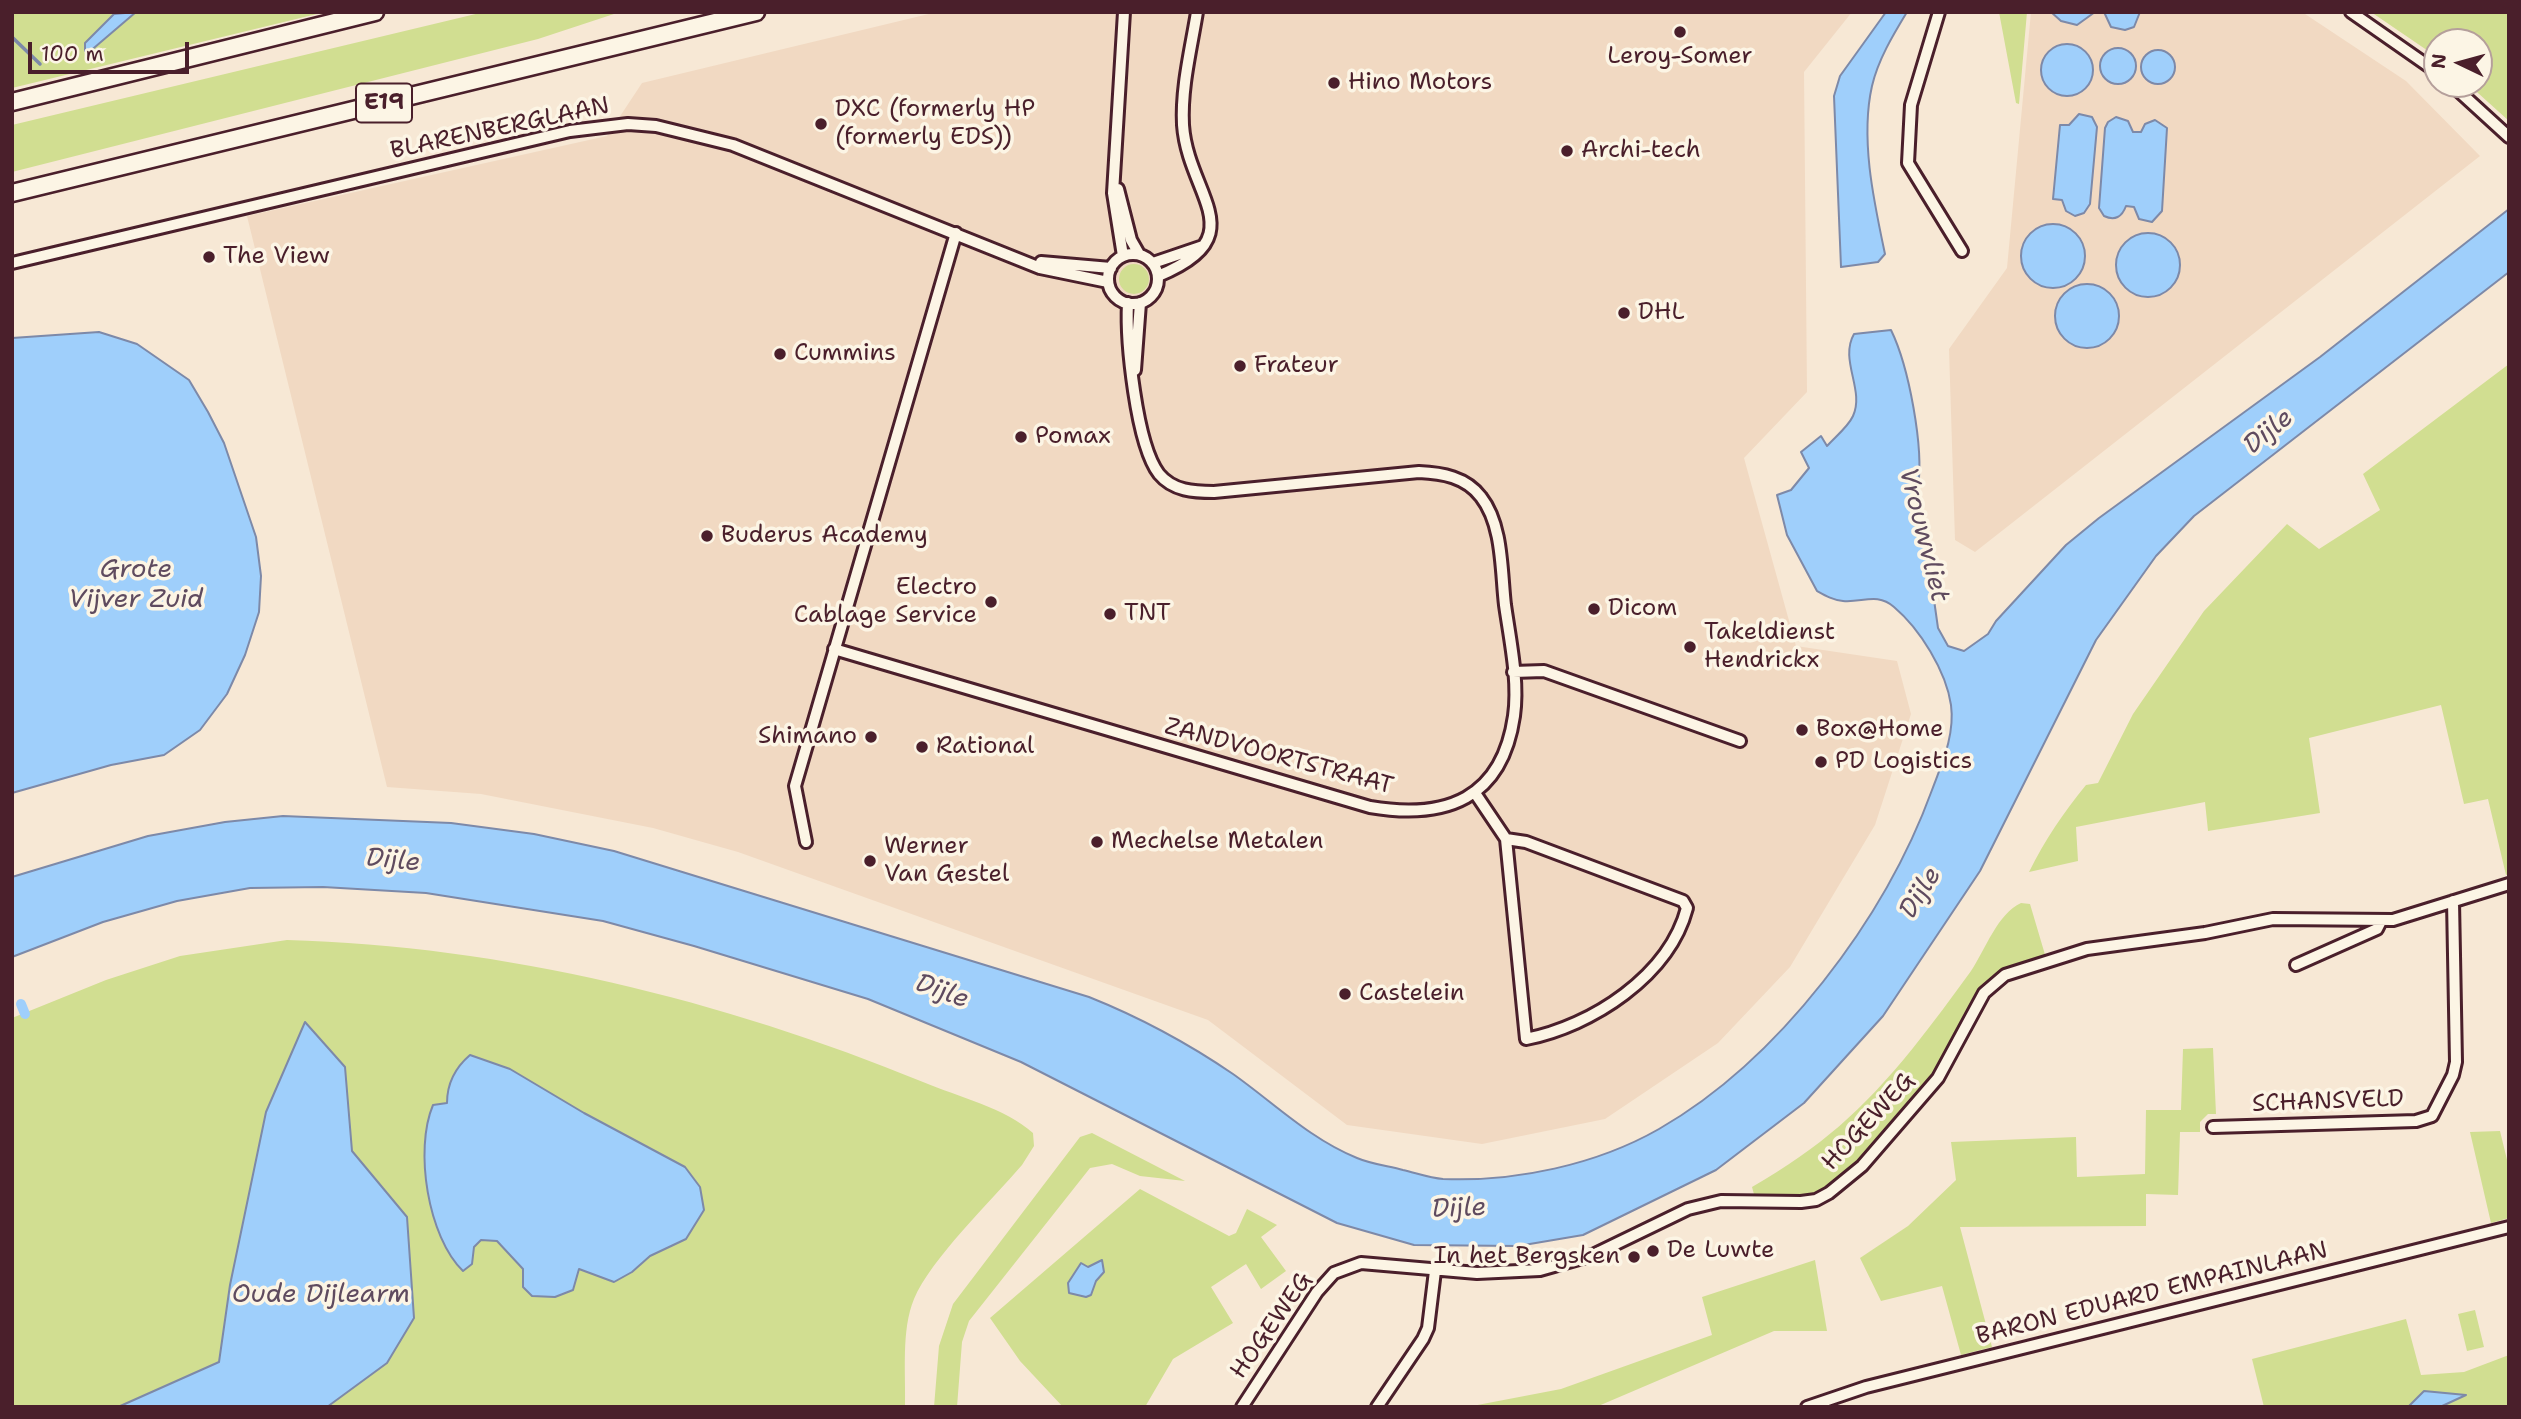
<!DOCTYPE html>
<html>
<head>
<meta charset="utf-8">
<style>
  body { margin:0 }
  #map { position:relative; width:2521px; height:1419px; overflow:hidden; background:#f7e8d5; font-family:"Shantell Sans",sans-serif }
  canvas { display:block }
  .frame { position:absolute; inset:0; border:14px solid #4a1f2b; pointer-events:none }
  .north { position:absolute; left:2423px; top:28px; width:70px; height:70px; box-sizing:border-box; background:#fcf5e5; border:2px solid #b59f9b; border-radius:50%; rotate:275deg; font-size:19px; font-weight:700; line-height:28px; text-align:center; color:#4a1f2b }
  .north::after { content:''; display:block; margin:auto; width:24px; height:32px; background:#4a1f2b; clip-path:polygon(50% 0,100% 100%,50% 72%,0 100%) }
  .scale { position:absolute; left:28px; top:42px; width:161px; height:32px; box-sizing:border-box; border:4px solid #4a1f2b; border-top:0; padding-left:9px; font-size:21px; line-height:24px; white-space:nowrap; color:#4a1f2b; -webkit-text-stroke:5px #fcf5e5; paint-order:stroke }
</style>
</head>
<body>
<div id="map">
<canvas width="2521" height="1419"></canvas>
<div class="frame"></div>
<div class="north">N</div>
<div class="scale">100 m</div>
</div>
<script>
const ctx = document.querySelector('canvas').getContext('2d');
ctx.lineJoin = 'round';
function fillPath(path, color) { ctx.fillStyle = color; ctx.fill(path, 'evenodd'); }
function stroke(path, color, width, dash) { ctx.strokeStyle = color; ctx.lineWidth = width; ctx.lineCap = dash ? 'butt' : 'round'; ctx.setLineDash(dash || []); ctx.stroke(path); }
function write(font, color, halo, rows, align = 'center') {
  ctx.font = font + ' "Shantell Sans",sans-serif'; ctx.lineWidth = 7; ctx.setLineDash([]); ctx.textBaseline = 'middle'; ctx.strokeStyle = halo; ctx.fillStyle = color; for (const [text, x, y, turn = 0] of rows) {
    ctx.save(); ctx.translate(x, y); ctx.rotate((+turn || 0) * Math.PI / 180); ctx.textAlign = isNaN(turn) ? turn : align; if (halo) ctx.strokeText(text, 0, 0); ctx.fillText(text, 0, 0); ctx.restore();
  }
}
fillPath(new Path2D(`
  M937 12H1852L1804 72 1807 392 1744 458 1796 646 1897 661 1911 714 1875 825 1790 967 1718 1043 1605 1119 1482 1144 1347 1125 1208 1020 738 852 653 828 481 794 387 787 247 216 607 136 642 83Z
  M2031 12H2302L2406 81 2480 156 1975 552 1955 540 1949 349 2007 268Z`), '#f1d9c2');
fillPath(new Path2D(`
  M12 12H325L12 88Z
  M484 12H620L538 39 12 172V125Z
  M1999 12H2027L2019 104 2016 103Z
  M2371 12H2509V121L2468 84H2479V42H2437V57Z
  M1119 279a15 15 0 1 1 30 0a15 15 0 1 1-30 0Z
  M2509 364V874L2506 875 2488 799 2464 804 2441 705 2309 738 2320 813 2208 831 2205 802 2076 827 2078 861 2029 872C2045 840 2063 813 2086 785L2098 783 2133 714 2204 611 2287 524 2319 549 2380 510 2363 474Z
  M2021 903 2030 904 2046 958 2002 973 1943 1067 1868 1155 1827 1191 1814 1197 1755 1198 1752 1187C1822 1146 1861 1112 1913 1048 1933 1023 1952 997 1971 971 1985 950 1998 913 2021 903Z
  M287 940C504 946 723 1000 923 1082 959 1097 1005 1108 1033 1133L1034 1146 1022 1165C992 1200 930 1260 914 1299 901 1330 906 1374 905 1407H12V1018L106 980 180 956Z
  M2213 1048 2216 1114H2208L2200 1122V1132H2180L2178 1195 2146 1194V1226L1960 1227 1992 1347 1961 1355 1942 1286 1881 1301 1860 1258 1908 1226 1956 1180 1951 1142 2076 1137 2077 1177 2145 1174 2146 1110H2181L2183 1049Z
  M2500 1131 2509 1168V1218L2491 1223 2470 1132Z
  M1092 1133 1185 1181 1140 1176 1112 1164 1090 1168 969 1321 962 1342 957 1407H934L939 1346 953 1304 1080 1137Z
  M1140 1189 1229 1236 1236 1233 1247 1209 1277 1225 1261 1237 1286 1271 1261 1289 1246 1264 1211 1287 1233 1323 1173 1359 1145 1407H1063L1020 1361 990 1318Z
  M1815 1260 1827 1331H1774L1596 1407H1467L1561 1389 1712 1335 1702 1297Z
  M2475 1310 2484 1347 2467 1351 2458 1314Z
  M2406 1319 2421 1375 2464 1372 2509 1355V1407H2440L2464 1395 2416 1399 2408 1407H2264L2252 1359Z`), '#d1de91');
const water = new Path2D(`
  M136 12 88 53 85 51V43L114 14Z
  M1886 12H1907C1893 35 1878 60 1872 86 1860 139 1874 202 1885 254L1878 262 1841 267 1834 96 1840 76Z
  M2051 12H2095L2077 25 2061 21Z
  M2104 12H2140L2134 27 2125 30 2111 27Z
  M2041 70a26 26 0 1 1 52 0a26 26 0 1 1-52 0Z
  M2100 66a18 18 0 1 1 36 0a18 18 0 1 1-36 0Z
  M2141 67a17 17 0 1 1 34 0a17 17 0 1 1-34 0Z
  M2079 114 2092 117 2097 127 2090 204 2084 213 2075 216 2066 211 2062 200 2053 199 2060 125H2069Z
  M2116 117 2128 121 2133 132H2141L2145 124 2155 120 2167 128 2162 211 2152 222 2139 219 2134 207 2126 206C2122 217 2115 221 2104 216L2099 208 2105 128 2108 122Z
  M2509 209V272L2194 516 2156 556 2096 640 1980 871 1883 1016 1804 1103 1716 1170 1583 1235 1518 1246 1414 1245 1337 1223 1021 1062 868 999 694 946 603 921 426 893 323 887 250 888 177 901 103 922 12 957V877L148 836 225 822 283 816 451 823 534 834 614 851 1089 997C1139 1017 1189 1044 1233 1074 1274 1103 1310 1139 1357 1158 1371 1164 1388 1166 1403 1170 1416 1173 1430 1178 1443 1179 1515 1182 1596 1165 1659 1129 1779 1060 1885 919 1932 790 1942 763 1955 735 1951 705 1946 671 1920 629 1894 607 1877 592 1862 603 1843 601 1833 600 1826 596 1817 591L1787 535 1777 495 1791 490 1809 468 1801 452 1821 436 1827 446C1835 437 1848 427 1853 416 1865 390 1839 360 1854 334L1891 330C1909 367 1924 448 1918 487L1938 628 1948 646 1964 651 1988 634 1996 621 2066 545 2099 518 2320 357Z
  M2021 256a32 32 0 1 1 64 0a32 32 0 1 1-64 0Z
  M2116 265a32 32 0 1 1 64 0a32 32 0 1 1-64 0Z
  M2055 316a32 32 0 1 1 64 0a32 32 0 1 1-64 0Z
  M99 332 137 344 189 380 208 412 224 443 256 537 261 576 259 612 245 655 227 694 200 730 164 755 111 765 12 793V338Z
  M305 1022 345 1067 352 1151 407 1217 414 1318 387 1363 327 1407H118L219 1362 230 1285 266 1112Z
  M470 1055 510 1069 584 1113 685 1167 700 1187 704 1210 686 1239 650 1256 632 1272 614 1282 579 1269 573 1290 555 1297 532 1296 523 1287V1269L497 1241 481 1240 474 1247 472 1264 463 1271C428 1237 414 1150 433 1105L447 1103C447 1083 456 1067 470 1055Z
  M1102 1260 1104 1272 1096 1281 1091 1295 1086 1297 1069 1293 1068 1283 1081 1263 1088 1267Z
  M2424 1391 2466 1395 2440 1407H2408Z`);
fillPath(water, '#9fcffb');
stroke(water, '#7d89a8', 2);
stroke(new Path2D(`
  M12 37 40 64`), '#7d89a8', 3.5);
stroke(new Path2D(`
  M21 1004 25 1014`), '#9fcffb', 10);
const minor = new Path2D(`
  M1939 12 1911 105 1908 163 1962 251
  M2351 12 2437 72
  M2451 84 2509 137
  M1118 189 1131 240 1139 254
  M1108 279a25 25 0 1 1 50 0a25 25 0 1 1-50 0Z
  M1123 256 1113 193 1124 12
  M1041 262 1111 268
  M12 263 570 131 628 124 656 126 733 145 1040 268 1108 282
  M1153 263 1203 246
  M1158 276C1256 236 1188 196 1183 125 1181 88 1191 49 1197 12
  M1135 370 1140 303
  M834 649 1370 807C1446 820 1502 799 1514 716 1519 681 1510 640 1505 605 1501 571 1503 525 1481 497 1466 477 1442 473 1419 472L1214 492C1194 492 1173 491 1159 474 1136 444 1126 341 1128 303
  M1513 672 1544 671 1740 741
  M1475 793 1506 839 1526 1039C1592 1026 1669 976 1687 908L1683 901 1526 842 1506 839
  M806 842 795 786 956 233
  M2296 965 2377 929 2381 921
  M2213 1127 2416 1121 2432 1116 2453 1075 2456 1062 2453 901
  M1242 1407 1317 1292 1334 1273 1361 1263 1477 1273 1540 1270 1593 1255 1688 1209 1721 1201 1801 1202 1816 1200 1829 1193 1862 1166 1938 1078 1984 993 2005 975 2087 949 2205 933 2273 919 2393 920 2509 884
  M1377 1407 1423 1339 1428 1328 1435 1271
  M1807 1407 1866 1387 2509 1227`);
const highway = new Path2D(`
  M12 102 375 12
  M12 193 756 12`);
stroke(minor, '#4a1f2b', 16);
stroke(highway, '#4a1f2b', 21);
stroke(minor, '#fcf5e5', 10);
stroke(highway, '#fcf5e5', 16);
for (const [x, y, r, color] of [
  [1680,32,7,"#4a1f2b"],
  [1334,83,7,"#4a1f2b"],
  [821,124,7,"#4a1f2b"],
  [1567,151,7,"#4a1f2b"],
  [209,257,7,"#4a1f2b"],
  [1624,313,7,"#4a1f2b"],
  [780,354,7,"#4a1f2b"],
  [1240,366,7,"#4a1f2b"],
  [1021,437,7,"#4a1f2b"],
  [707,536,7,"#4a1f2b"],
  [991,602,7,"#4a1f2b"],
  [1594,609,7,"#4a1f2b"],
  [1110,614,7,"#4a1f2b"],
  [1690,647,7,"#4a1f2b"],
  [1802,730,7,"#4a1f2b"],
  [871,737,7,"#4a1f2b"],
  [922,747,7,"#4a1f2b"],
  [1821,762,7,"#4a1f2b"],
  [1097,842,7,"#4a1f2b"],
  [870,861,7,"#4a1f2b"],
  [1345,994,7,"#4a1f2b"],
  [1653,1251,7,"#4a1f2b"],
  [1634,1257,7,"#4a1f2b"]
]) { const dot = new Path2D(); dot.arc(x, y, r, 0, 2 * Math.PI); ctx.fillStyle = color; ctx.fill(dot); stroke(dot, '#fcf5e5', 2.5); }
for (const [x, y, w] of [
  [384,103,56]
]) { const box = new Path2D(); box.roundRect(x - w / 2, y - 19.5, w, 39, 5); ctx.fillStyle = '#fcf5e5'; ctx.fill(box); stroke(box, '#4a1f2b', 2); }
write('bold 23px', '#4a1f2b', null, [
  ["E19",384,103]
]);
write('24px', '#4a1f2b', '#fcf5e5', [
  ["Leroy-Somer",1680,57,"center"],
  ["Hino Motors",1348,83],
  ["DXC (formerly HP",835,110],
  ["(formerly EDS))",835,138],
  ["Archi-tech",1581,151],
  ["The View",223,257],
  ["DHL",1638,313],
  ["Cummins",794,354],
  ["Frateur",1254,366],
  ["Pomax",1035,437],
  ["Buderus Academy",721,536],
  ["Electro",977,588,"right"],
  ["Cablage Service",977,616,"right"],
  ["Dicom",1608,609],
  ["TNT",1124,614],
  ["Takeldienst",1704,633],
  ["Hendrickx",1704,661],
  ["Box@Home",1816,730],
  ["Shimano",857,737,"right"],
  ["Rational",936,747],
  ["PD Logistics",1835,762],
  ["Mechelse Metalen",1111,842],
  ["Werner",884,847],
  ["Van Gestel",884,875],
  ["Castelein",1359,994],
  ["De Luwte",1667,1251],
  ["In het Bergsken",1620,1257,"right"]
], 'left');
write('24px', '#4a1f2b', '#fcf5e5', [
  ["BLARENBERGLAAN",500,129,-12],
  ["ZANDVOORTSTRAAT",1279,757,15],
  ["SCHANSVELD",2328,1102,-2],
  ["HOGEWEG",1869,1122,-47],
  ["BARON EDUARD EMPAINLAAN",2152,1294,-14],
  ["HOGEWEG",1272,1326,-55]
]);
write('italic 26px', '#5f4b5f', '#fcf5e5', [
  ["Dijle",2269,432,-39],
  ["Vrouwvliet",1923,535,76],
  ["Grote",136,570],
  ["Vijver Zuid",136,600],
  ["Dijle",393,861,6],
  ["Dijle",1921,893,-58],
  ["Dijle",942,992,20],
  ["Dijle",1459,1209,-2],
  ["Oude Dijlearm",321,1295]
]);
</script>
</body>
</html>
